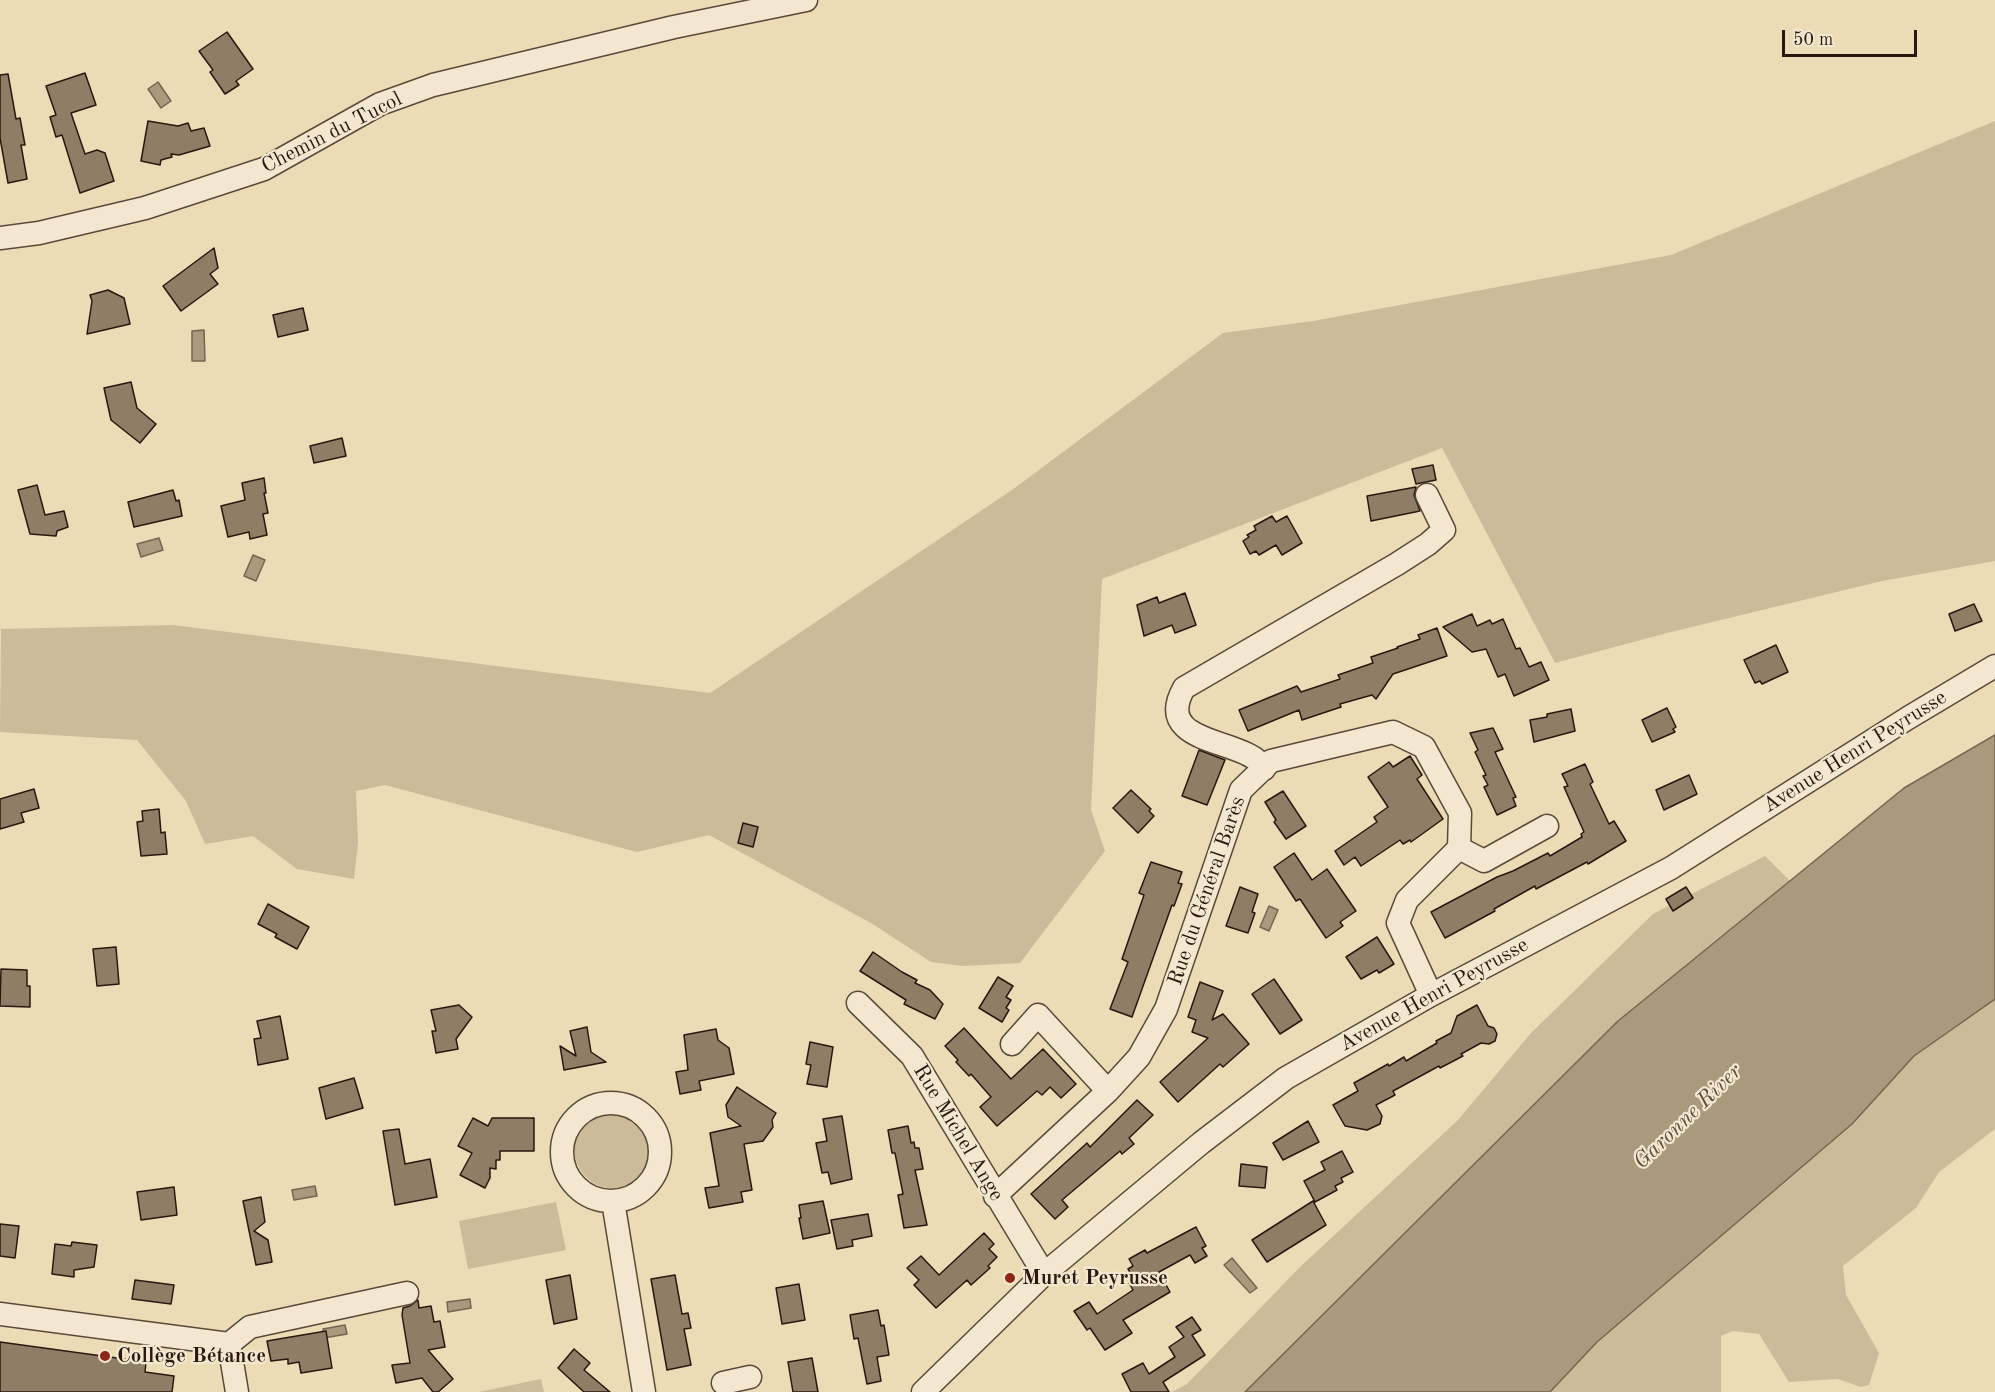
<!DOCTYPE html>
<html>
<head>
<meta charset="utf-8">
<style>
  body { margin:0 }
  #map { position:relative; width:1995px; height:1392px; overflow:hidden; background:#ecdcb5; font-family:"Old Standard TT",serif }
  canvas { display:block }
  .scale { position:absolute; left:1782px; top:30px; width:135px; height:27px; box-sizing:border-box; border:3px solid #281811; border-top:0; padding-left:8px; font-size:18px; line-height:21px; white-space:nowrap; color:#281811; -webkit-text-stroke:4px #f3e8cf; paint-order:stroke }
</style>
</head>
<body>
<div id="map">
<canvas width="1995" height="1392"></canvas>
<div class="scale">50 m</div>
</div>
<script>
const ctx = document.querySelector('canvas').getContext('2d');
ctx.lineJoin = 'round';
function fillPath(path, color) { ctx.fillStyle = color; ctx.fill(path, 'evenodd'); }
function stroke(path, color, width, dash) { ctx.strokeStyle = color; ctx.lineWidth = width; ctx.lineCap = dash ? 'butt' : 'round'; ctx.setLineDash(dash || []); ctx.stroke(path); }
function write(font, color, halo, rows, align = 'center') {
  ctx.font = font + ' "Old Standard TT",serif'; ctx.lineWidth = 4.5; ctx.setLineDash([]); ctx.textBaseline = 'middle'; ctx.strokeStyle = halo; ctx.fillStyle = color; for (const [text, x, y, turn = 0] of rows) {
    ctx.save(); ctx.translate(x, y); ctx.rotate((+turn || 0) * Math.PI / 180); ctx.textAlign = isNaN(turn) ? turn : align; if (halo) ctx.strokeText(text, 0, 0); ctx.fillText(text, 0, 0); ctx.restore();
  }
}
fillPath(new Path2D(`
  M1995 121V561L1882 581 1667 633 1555 663 1442 448 1102 579 1091 810 1105 851 1020 963 963 966 931 962 871 923 709 835 637 852 385 785 356 791 358 843 354 879 297 869 253 836 205 844 186 801 137 740 0 732 1 629 173 625 710 693 1012 490 1223 333 1313 321 1671 255Z
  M1765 856 1790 881 1618 1021 1245 1392H1172L1187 1384 1299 1268 1458 1120 1531 1033 1653 914Z
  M1995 999V1129L1939 1172 1916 1208 1843 1266 1846 1295 1879 1353 1869 1385 1861 1387 1838 1379 1789 1382 1759 1334 1733 1331 1721 1336V1392H1550L1597 1342 1852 1124 1914 1056Z
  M574 1148a41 41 0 1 1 82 0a41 41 0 1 1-82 0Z
  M556 1202 566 1250 468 1269 459 1221Z
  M541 1379 544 1392H479Z`), '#cbbb99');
const water = new Path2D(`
  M158 82 171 101 161 108 148 89Z
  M204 330 205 361H192V331Z
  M159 538 163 550 141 557 137 544Z
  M253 555 265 560 256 581 244 576Z
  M1995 735V999L1914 1056 1852 1124 1597 1342 1550 1392H1245L1618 1021 1904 788Z
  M1269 906 1278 910 1269 931 1260 927Z
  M315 1186 317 1196 294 1200 292 1190Z
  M1232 1258 1257 1288 1250 1293 1224 1265Z
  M470 1299 471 1308 448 1312 447 1302Z
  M345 1325 347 1334 324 1338 323 1329Z`);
fillPath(water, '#a9997d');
stroke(water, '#756552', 1.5);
const building = new Path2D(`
  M227 32 253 69 236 81 239 85 225 94 210 72 213 70 199 51Z
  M85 73 96 105 71 113 85 154 97 150 105 153 114 181 80 193 62 135 56 137 50 117 56 115 46 86Z
  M8 74 16 119 20 118 25 145H21L27 179 8 183 0 138V75Z
  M148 121 178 126 188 123 191 131 204 128 210 146 179 155 171 154 172 157 161 160 160 165 141 161Z
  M214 248 218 268 210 274 218 284 181 311 163 286Z
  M108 290 124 298 130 324 87 334 92 301 90 295Z
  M303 308 308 330 278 337 273 315Z
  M131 382 137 408 156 424 140 443 111 420 104 388Z
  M342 438 346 456 314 463 310 446Z
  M1433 465 1436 480 1416 484 1412 469Z
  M264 478 266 493H264L268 513 263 514 267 535 250 539 249 532 228 537 221 506 245 500 242 483Z
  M37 485 45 515 64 511 68 527 57 531 56 536 30 534 18 490Z
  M1416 487 1414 495 1420 511 1371 521 1367 496Z
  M173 490 176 501 179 500 182 516 134 527 128 502Z
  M1272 516 1276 522 1287 516 1302 543 1282 555 1276 545 1259 555 1256 551 1250 554 1243 541 1249 537 1247 535 1256 530 1254 526Z
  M1185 593 1196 625 1175 633 1172 625 1144 636 1137 605 1157 597 1159 603Z
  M1974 604 1982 621 1955 631 1949 614Z
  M1472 614 1477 626 1490 620 1492 624 1503 619 1516 649 1520 648 1529 667 1541 662 1549 680 1514 696 1505 674 1498 677 1486 649 1472 652 1443 627Z
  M1437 628 1447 656 1393 674 1376 699 1372 695 1340 704 1341 707 1302 720 1299 710 1248 731 1239 710 1297 686 1301 692 1340 679 1338 675 1373 663 1371 657 1398 648 1397 647 1420 639 1418 635Z
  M1776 645 1788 672 1762 684 1760 681 1755 683 1744 660Z
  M1667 708 1676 727 1673 729 1675 732 1652 742 1642 720Z
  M1571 709 1575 731 1534 742 1530 720 1547 717V714Z
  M1493 728 1503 749 1495 752 1516 797 1513 798 1516 806 1497 815 1484 787 1488 785 1483 776 1486 775 1475 752 1478 750 1470 733Z
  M1199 750 1225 760 1207 805 1182 796Z
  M1410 756 1422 775 1417 779 1443 819 1411 842 1410 840 1403 844 1400 840 1361 866 1355 857 1344 865 1335 851 1377 822 1374 817 1388 807 1368 777 1389 762 1393 767Z
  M1585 764 1593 782 1590 784 1609 824 1614 821 1626 841 1588 864 1587 862 1536 889 1535 886 1494 909 1495 911 1445 938 1431 912 1497 877 1513 871 1548 853 1550 856 1582 837 1581 834 1584 832 1564 787 1568 786 1562 774Z
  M1689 775 1697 794 1664 810 1656 790Z
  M34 789 39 808 21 813 24 822 0 829V799Z
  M1131 790 1151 809 1149 811 1154 816 1138 833 1113 808Z
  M1283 791 1306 826 1286 839 1274 822 1276 820 1265 802Z
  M159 809 161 833 165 832 167 854 141 856 137 822 143 821 142 811Z
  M743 823 758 827 753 847 738 843Z
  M1294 853 1312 880 1327 869 1356 911 1340 922 1343 926 1326 938 1300 899 1296 901 1274 867Z
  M1151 862 1182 872 1178 883 1182 884 1174 906 1172 905 1132 1017 1110 1009 1128 962 1122 959 1144 895 1139 893Z
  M1240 887 1258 894 1252 912 1255 913 1248 933 1226 926Z
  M1686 887 1693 898 1673 911 1666 899Z
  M268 904 309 927 297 949 275 937 277 934 258 924Z
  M1377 937 1394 964 1379 973 1377 970 1361 979 1346 957Z
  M116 947 119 984 97 986 93 949Z
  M873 952 902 972 917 980 915 983 930 990 943 1004 935 1019 904 1004 906 1000 860 971Z
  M1 969 27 970V986H30V1007L0 1006Z
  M998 977 1013 986 1006 997 1011 1000 1006 1008 1009 1010 1002 1022 979 1008Z
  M1274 979 1302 1020 1280 1034 1252 994Z
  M1200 982 1223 991 1212 1020 1223 1014 1249 1044 1223 1067 1220 1064 1178 1102 1160 1082 1208 1038 1192 1032 1196 1020 1188 1017Z
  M459 1005 472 1017 456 1039 458 1049 436 1053 432 1031H436L431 1010Z
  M1477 1005 1488 1026 1494 1028 1497 1034 1495 1041 1489 1044 1481 1043 1461 1054 1463 1056 1440 1068 1439 1066 1393 1091 1395 1095 1376 1105 1382 1116 1380 1124 1367 1130 1345 1126 1333 1105 1358 1091 1354 1083 1388 1064 1389 1066 1404 1057 1406 1061 1437 1043 1436 1041 1451 1033 1457 1016Z
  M280 1016 288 1059 258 1065 254 1039 261 1038 257 1021Z
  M587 1027 591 1052 606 1062 564 1070 560 1046 576 1056 570 1031Z
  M964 1028 1011 1079 1043 1049 1076 1084 1061 1098 1050 1087 1042 1095 1037 1091 997 1126 980 1107 991 1097 971 1074 969 1076 956 1062 958 1060 945 1046Z
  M716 1029 718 1040 729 1048 734 1074 699 1081 701 1090 680 1094 676 1072 688 1070 684 1035Z
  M810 1042 833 1047 827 1087 807 1084 811 1065 806 1064Z
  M354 1078 363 1108 326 1119 319 1088Z
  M737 1087 776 1113 772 1120 773 1127 763 1141 744 1144 752 1190 741 1192 743 1202 709 1208 705 1188 719 1186 710 1133 741 1126 728 1117 726 1105Z
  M1137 1100 1153 1115 1129 1138 1134 1144 1122 1154 1120 1151 1062 1200 1068 1207 1055 1219 1031 1194 1087 1143 1090 1147Z
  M842 1116 852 1179 831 1184 828 1172 822 1173 816 1143 827 1141 823 1119Z
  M473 1118 488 1126 492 1118H534V1151H500V1160H496V1169L490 1168V1178L485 1188 460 1175 472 1153 458 1146Z
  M1308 1121 1319 1142 1283 1160 1273 1143Z
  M908 1126 911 1143 914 1142 915 1148H919L923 1169 915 1170 927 1225 904 1228 898 1195 903 1194 895 1153H892L888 1130Z
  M399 1129 405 1164 430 1159 437 1197 395 1205 383 1131Z
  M1342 1151 1353 1172 1341 1178 1343 1182 1335 1186 1337 1190 1315 1202 1304 1181 1325 1170 1321 1162Z
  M1241 1164 1267 1167 1265 1188 1239 1186Z
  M174 1187 177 1215 141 1220 137 1192Z
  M261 1197 265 1222 254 1231 268 1240 272 1262 256 1265 243 1201Z
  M823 1201 830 1233 803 1239 799 1218H801L799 1205Z
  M1313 1201 1326 1225 1267 1262 1252 1240Z
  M868 1214 872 1236 852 1240 853 1246 837 1249 831 1220Z
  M0 1224 19 1226 15 1258 0 1256Z
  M1196 1227 1206 1246 1202 1248 1207 1256 1195 1263 1190 1255 1159 1272 1170 1292 1123 1320 1132 1333 1105 1350 1090 1328 1087 1330 1074 1311 1089 1302 1097 1314 1133 1290 1129 1283 1133 1277 1128 1269 1133 1266 1129 1259 1145 1250 1147 1253Z
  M984 1233 994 1244 989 1249 997 1257 988 1266 990 1268 971 1285 967 1280 936 1308 914 1285 919 1280 907 1268 921 1256 939 1275Z
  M72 1242 97 1245 94 1267 74 1270V1277L52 1274 55 1244 71 1246Z
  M570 1275 577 1319 554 1324 546 1280Z
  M675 1275 682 1314 688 1313 691 1328 684 1329 691 1365 667 1370 651 1279Z
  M135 1280 174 1285 171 1304 132 1299Z
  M799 1284 805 1320 782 1324 776 1288Z
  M418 1300 419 1308 431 1306 434 1322 440 1321 445 1347 428 1350 453 1379 438 1392H433L422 1378 396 1383 392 1365 410 1363 402 1315 403 1308 410 1306Z
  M878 1310 881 1326 884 1325 889 1355 877 1357 881 1381 867 1384 858 1338 854 1339 850 1315Z
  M1192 1317 1201 1330 1192 1335 1205 1355 1163 1382 1169 1392H1131L1122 1374 1143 1363 1149 1374 1175 1357 1169 1347 1184 1337 1176 1327Z
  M326 1331 332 1368 301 1373 299 1362 288 1364V1359L271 1361 267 1341Z
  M0 1342 146 1362 145 1372 174 1376 172 1392H0Z
  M574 1349 590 1363 584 1370 610 1392H584L558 1368Z
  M812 1358 818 1392H793L788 1362Z`);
fillPath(building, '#8e7e66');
stroke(building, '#281811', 1.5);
const minor = new Path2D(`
  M0 238 39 233 145 208 264 169 380 104 433 85 674 27 806 0
  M1264 769C1261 765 1258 761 1254 758 1227 739 1155 740 1184 688L1397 564 1428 544 1444 530 1427 495
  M1459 848 1484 861 1547 826
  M858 1003 912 1056 1044 1274
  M1012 1044 1038 1015 1108 1091
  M562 1152a49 49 0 1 1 98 0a49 49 0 1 1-98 0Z
  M995 1196 1108 1091 1139 1057 1166 1009 1241 790 1271 761 1393 732 1424 747 1460 813 1459 848 1407 900 1398 923 1431 995
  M613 1201 644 1392
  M0 1314 229 1344
  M229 1344 250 1327 407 1293
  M229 1344 237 1392
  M723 1383 750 1377
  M923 1392 1044 1274 1201 1143 1286 1078 1431 995 1671 868 1908 718 1995 666`);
stroke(minor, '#59493a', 25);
stroke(minor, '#f3e8cf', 22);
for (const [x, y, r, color] of [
  [1010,1278,6,"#8f2418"],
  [105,1356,6,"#8f2418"]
]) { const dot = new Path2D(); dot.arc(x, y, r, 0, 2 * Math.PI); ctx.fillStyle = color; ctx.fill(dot); stroke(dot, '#f3e8cf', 2); }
write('21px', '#281811', '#f3e8cf', [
  ["Chemin du Tucol",332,133,-27],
  ["Avenue Henri Peyrusse",1855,752,-32],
  ["Rue du Général Barès",1207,891,-71],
  ["Avenue Henri Peyrusse",1434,995,-29],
  ["Rue Michel Ange",958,1133,59]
]);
write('bold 21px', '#281811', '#f3e8cf', [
  ["Muret Peyrusse",1022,1278],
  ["Collège Bétance",117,1356]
], 'left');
write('italic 22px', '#5c4c3c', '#f3e8cf', [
  ["Garonne River",1688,1117,-44]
]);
</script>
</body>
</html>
